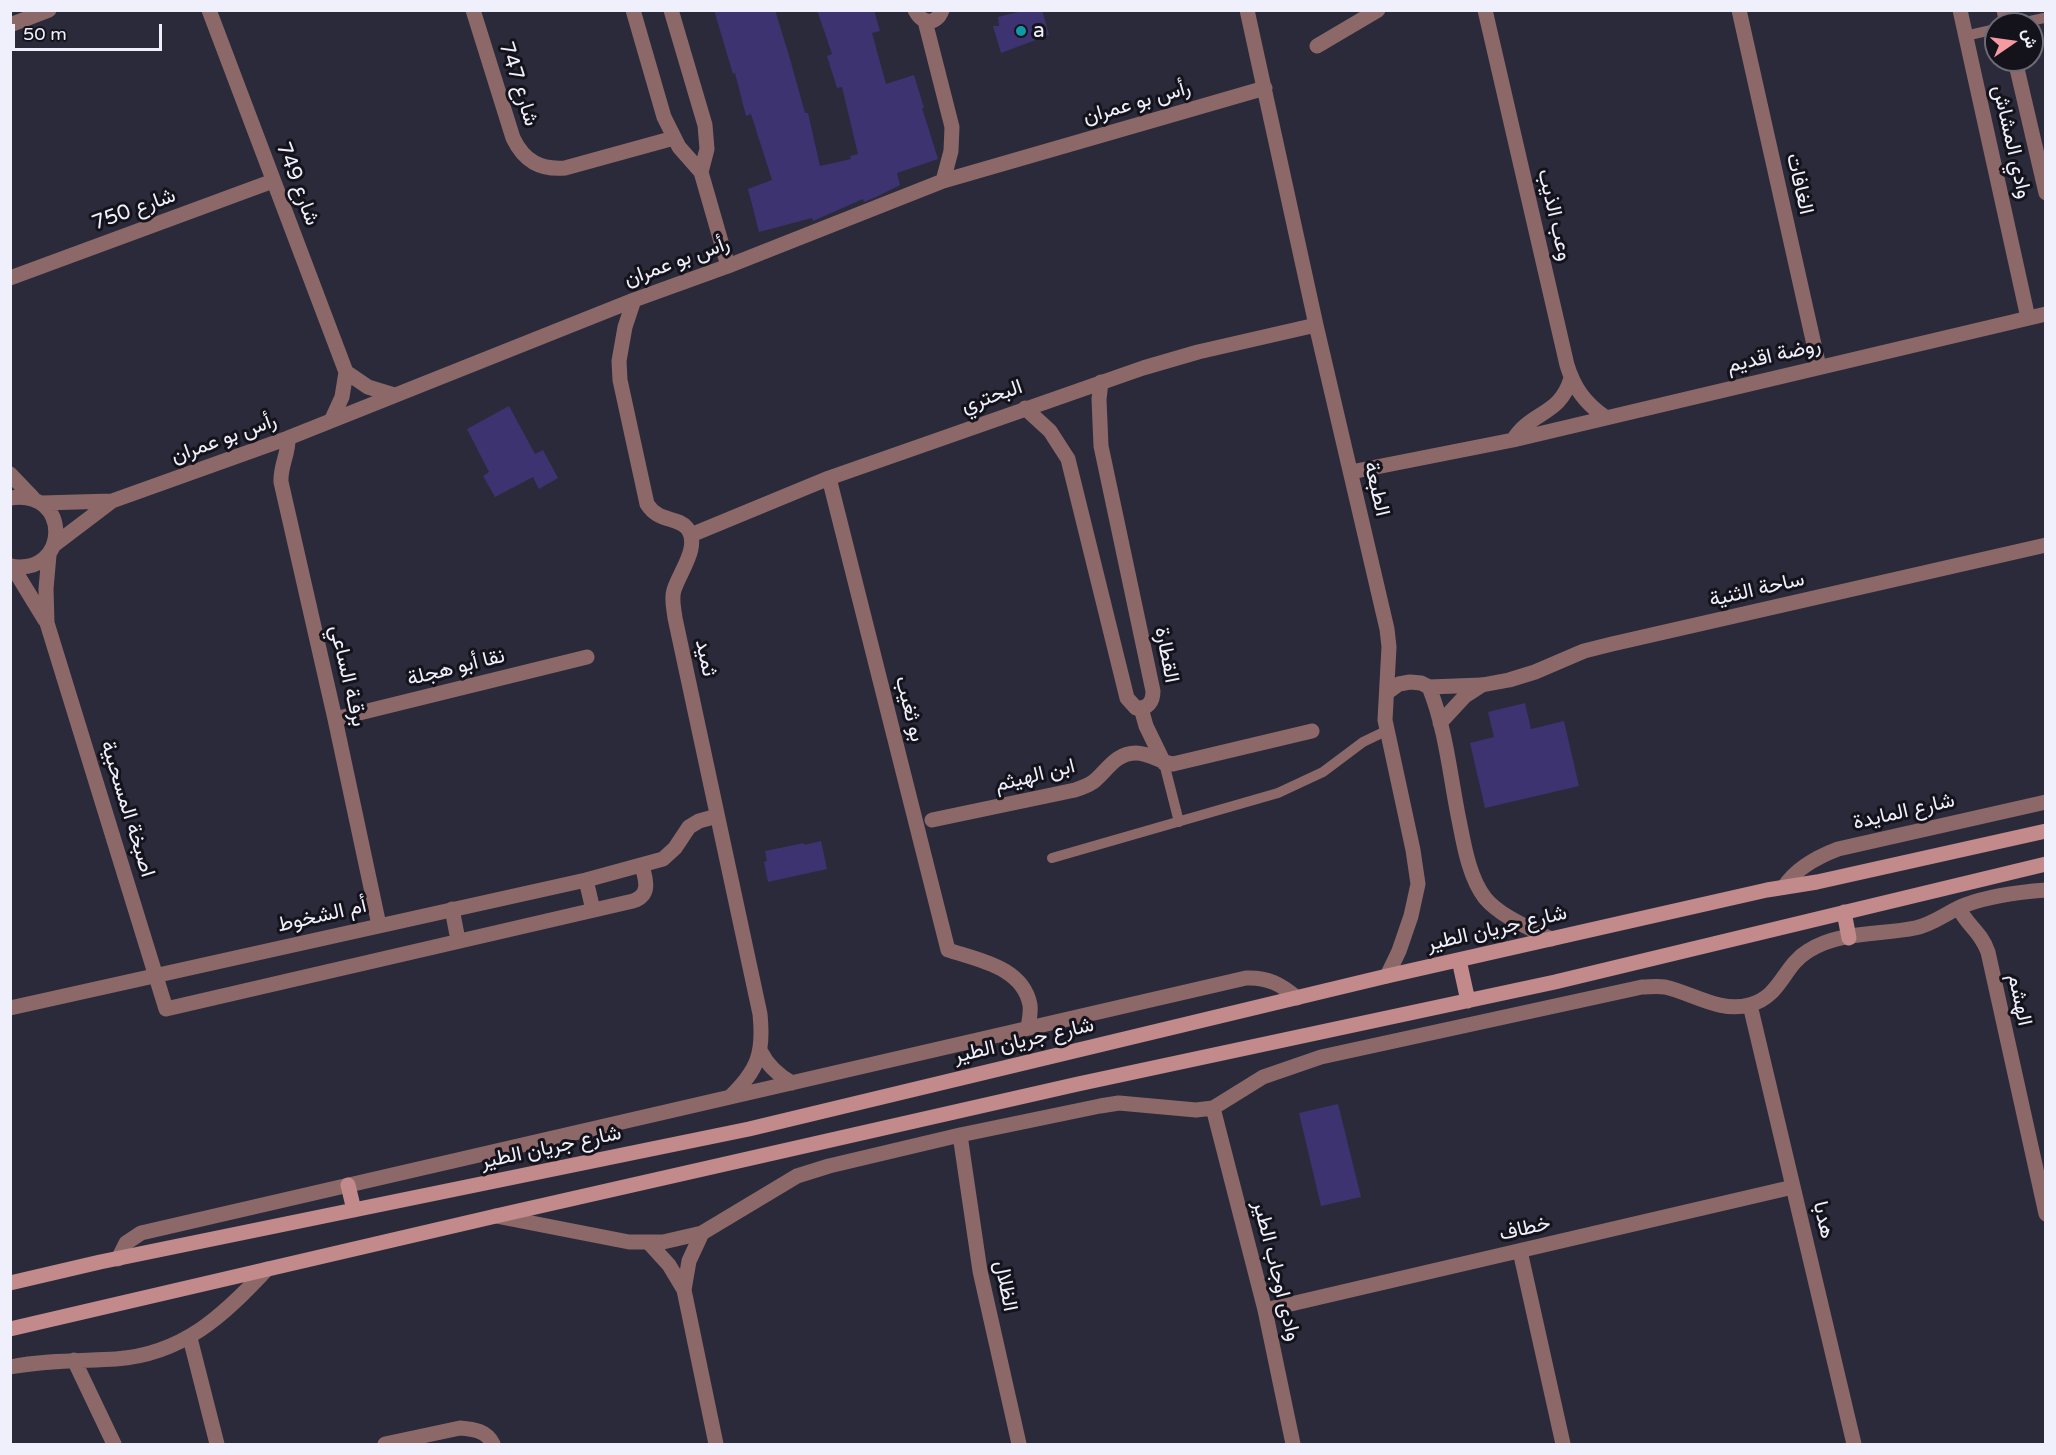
<!DOCTYPE html>
<html>
<head>
<meta charset="utf-8">
<style>
  body { margin:0 }
  #map { position:relative; width:2056px; height:1455px; overflow:hidden; background:#2b2a3b; font-family:"Varela Round",Vazirmatn,sans-serif }
  canvas { display:block }
  .frame { position:absolute; inset:0; border:12px solid #f0f0fc; pointer-events:none }
  .north { position:absolute; left:1984px; top:12px; width:60px; height:60px; box-sizing:border-box; background:#14131b; border:2px solid #6c6b75; border-radius:50%; rotate:77deg; font-size:16px; font-weight:700; line-height:24px; text-align:center; color:#f0f0fc }
  .north::after { content:''; display:block; margin:auto; width:21px; height:27px; background:#f49aa0; clip-path:polygon(50% 0,100% 100%,50% 72%,0 100%) }
  .scale { position:absolute; left:12px; top:24px; width:150px; height:27px; box-sizing:border-box; border:3px solid #f0f0fc; border-top:0; padding-left:8px; font-size:18px; line-height:21px; white-space:nowrap; color:#f0f0fc; -webkit-text-stroke:4px #14131b; paint-order:stroke }
</style>
</head>
<body>
<div id="map">
<canvas width="2056" height="1455"></canvas>
<div class="frame"></div>
<div class="north">ش</div>
<div class="scale">50 m</div>
</div>
<script>
const ctx = document.querySelector('canvas').getContext('2d');
ctx.lineJoin = 'round';
function fillPath(path, color) { ctx.fillStyle = color; ctx.fill(path, 'evenodd'); }
function stroke(path, color, width, dash) { ctx.strokeStyle = color; ctx.lineWidth = width; ctx.lineCap = dash ? 'butt' : 'round'; ctx.setLineDash(dash || []); ctx.stroke(path); }
function write(font, color, halo, rows, align = 'center') {
  ctx.font = font + ' "Varela Round",Vazirmatn,sans-serif'; ctx.lineWidth = 6; ctx.setLineDash([]); ctx.textBaseline = 'middle'; ctx.strokeStyle = halo; ctx.fillStyle = color; for (const [text, x, y, turn = 0] of rows) {
    ctx.save(); ctx.translate(x, y); ctx.rotate((+turn || 0) * Math.PI / 180); ctx.textAlign = isNaN(turn) ? turn : align; if (halo) ctx.strokeText(text, 0, 0); ctx.fillText(text, 0, 0); ctx.restore();
  }
}
fillPath(new Path2D(`
  M714 10H775L790 59 805 113H808L820 166 851 159 850 156 858 154 842 87 837 88 827 56 832 54 817 10H874L880 31 872 33 886 84 914 75 924 108H922L938 159 897 173 900 185 876 197 864 202 863 199 813 221 812 218 759 232 748 189 772 180 751 114 746 116 735 73 733 74Z
  M1026 10H1042L1049 35 1001 53 993 26H999L998 17Z
  M509 406 535 454 543 450 558 478 539 489 533 477 495 497 483 476 489 472 467 429Z
  M1525 703 1531 729 1564 721 1579 786 1485 808 1470 743 1494 737 1488 712Z
  M821 841 827 869 768 882 764 862 767 861 765 851 804 843V845Z
  M1338 1104 1361 1197 1321 1206 1299 1113Z`), '#3c3370');
stroke(new Path2D(`
  M2016 24 2044 18
  M1965 36 1996 29
  M1164 763 1179 822
  M1052 858 1278 793 1323 772 1363 742 1388 730`), '#8c6968', 10);
stroke(new Path2D(`
  M209 10 346 372 342 397 331 421
  M473 10 513 138C524 161 540 170 565 168L674 138
  M633 10 664 117 679 147 701 172 728 266
  M671 10 705 125 707 149 701 172
  M915 10C922 24 936 26 942 10
  M1247 10 1316 325 1387 629 1389 647 1385 720 1413 850 1418 884 1411 916 1399 951 1387 976
  M1485 10 1567 365C1574 388 1585 403 1605 417
  M1739 10 1819 367
  M1960 10 2028 318
  M2004 10 2007 24
  M925 21 952 127 951 151 943 181
  M10 25 49 10
  M1317 46 1378 10
  M2015 60 2046 193
  M10 278 273 181
  M634 300 625 327 619 361 620 380 647 504C659 523 677 516 687 528 701 546 680 571 674 590 671 599 674 609 675 618L760 1014C764 1053 758 1070 730 1097
  M346 372 368 387 394 395
  M1025 408 1050 431 1068 459 1127 698 1136 708C1148 709 1153 702 1153 691L1101 446 1099 399 1101 382
  M288 438C289 453 280 466 281 482L335 719 379 925
  M1513 440C1532 410 1560 416 1571 378
  M1351 472 1513 440 2046 314
  M10 474 33 498
  M829 478 948 950C978 960 1023 967 1030 1005 1031 1012 1029 1021 1028 1028
  M10 498C72 488 70 577 10 566
  M42 503 112 501 288 438 634 300 728 266 943 181 1265 88
  M691 535 829 478 1143 368 1198 352 1316 325
  M54 545 112 501
  M49 555 46 589 47 623 166 1009 633 901C651 895 646 880 642 866
  M12 566 45 620
  M1429 687C1446 729 1450 776 1459 820 1464 845 1469 877 1485 898 1501 917 1530 928 1551 939
  M1388 692 1399 684 1410 682 1421 683 1429 687 1482 685 1509 680 1535 672 1584 651 1612 644 2046 545
  M1141 708 1146 726 1164 763
  M335 719 587 657
  M1440 723 1465 696 1482 685
  M932 820 1075 790C1081 788 1087 786 1093 782 1107 771 1115 753 1136 753 1149 753 1160 762 1173 764L1312 731
  M586 880 593 910
  M1784 887C1796 868 1817 857 1838 849L2046 802
  M1959 908C1967 926 1980 930 1988 952L2046 1214
  M452 909 458 940
  M1750 1005 1854 1444
  M10 1008 586 880 663 859 675 848 689 827 699 821 717 816
  M761 1052C768 1066 778 1075 792 1083
  M1213 1108 1265 1310 1293 1444
  M960 1135 980 1271 1019 1444
  M496 1216 629 1242H663L702 1233 797 1176 829 1166 960 1135 1100 1106 1119 1103 1196 1110 1213 1108 1263 1077 1321 1057 1642 987C1649 987 1657 986 1665 987 1692 993 1720 1013 1749 1005 1781 997 1783 966 1808 951 1838 931 1881 935 1915 928 1934 924 1947 912 1965 905 1989 896 2019 892 2046 890
  M649 1243 669 1265 684 1290 716 1444
  M1520 1251 1563 1444
  M118 1259 126 1243 141 1233 1246 978C1267 977 1281 984 1297 998
  M684 1290 689 1261 702 1233
  M1265 1310 1793 1187
  M190 1338 217 1444
  M74 1360 114 1444
  M10 1367C46 1360 81 1361 116 1359 183 1354 223 1316 267 1269
  M385 1444 460 1428C474 1429 487 1431 493 1444`), '#8c6968', 15);
stroke(new Path2D(`
  M1844 912 1849 938
  M1459 960 1468 1001
  M348 1185 354 1210
  M10 1283 100 1262 749 1129 1387 976 1767 890 1817 882 2046 831
  M10 1329 496 1216 1078 1084 1555 982 2046 864`), '#c28a8a', 15);
for (const [x, y, r, color] of [
  [1021,31,6,"#0f9aa8"]
]) { const dot = new Path2D(); dot.arc(x, y, r, 0, 2 * Math.PI); ctx.fillStyle = color; ctx.fill(dot); stroke(dot, '#14131b', 2); }
write('21px', '#f0f0fc', '#14131b', [
  ["a",1033,31]
], 'left');
write('21px', '#f0f0fc', '#14131b', [
  ["شارع 747",518,84,72],
  ["رأس بو عمران",1137,103,-16],
  ["وادي المشاش",2011,142,77],
  ["شارع 749",297,184,69],
  ["الغافات",1799,184,77],
  ["شارع 750",134,210,-20],
  ["وعب الذيب",1554,215,77],
  ["رأس بو عمران",677,262,-20],
  ["روضة اقديم",1774,356,-13],
  ["البحتري",992,397,-19],
  ["رأس بو عمران",224,439,-20],
  ["الطبعة",1376,489,77],
  ["ساحة الثنية",1757,590,-13],
  ["القطارة",1166,655,79],
  ["ثميد",705,658,78],
  ["نقا أبو هجلة",456,668,-14],
  ["برقـة الساعي",347,676,77],
  ["بو ثغيب",909,709,76],
  ["ابن الهيثم",1035,776,-14],
  ["اصبخة المسحبية",127,809,73],
  ["شارع المايدة",1904,812,-13],
  ["أم الشخوط",322,916,-13],
  ["شارع جريان الطير",1497,929,-13],
  ["الهشم",2019,1000,78],
  ["شارع جريان الطير",1024,1041,-13],
  ["شارع جريان الطير",551,1148,-12],
  ["هدبا",1823,1220,77],
  ["خطاف",1525,1229,-13],
  ["وادى اوجاب الطير",1276,1271,76],
  ["الظلال",1005,1286,79]
]);
</script>
</body>
</html>
